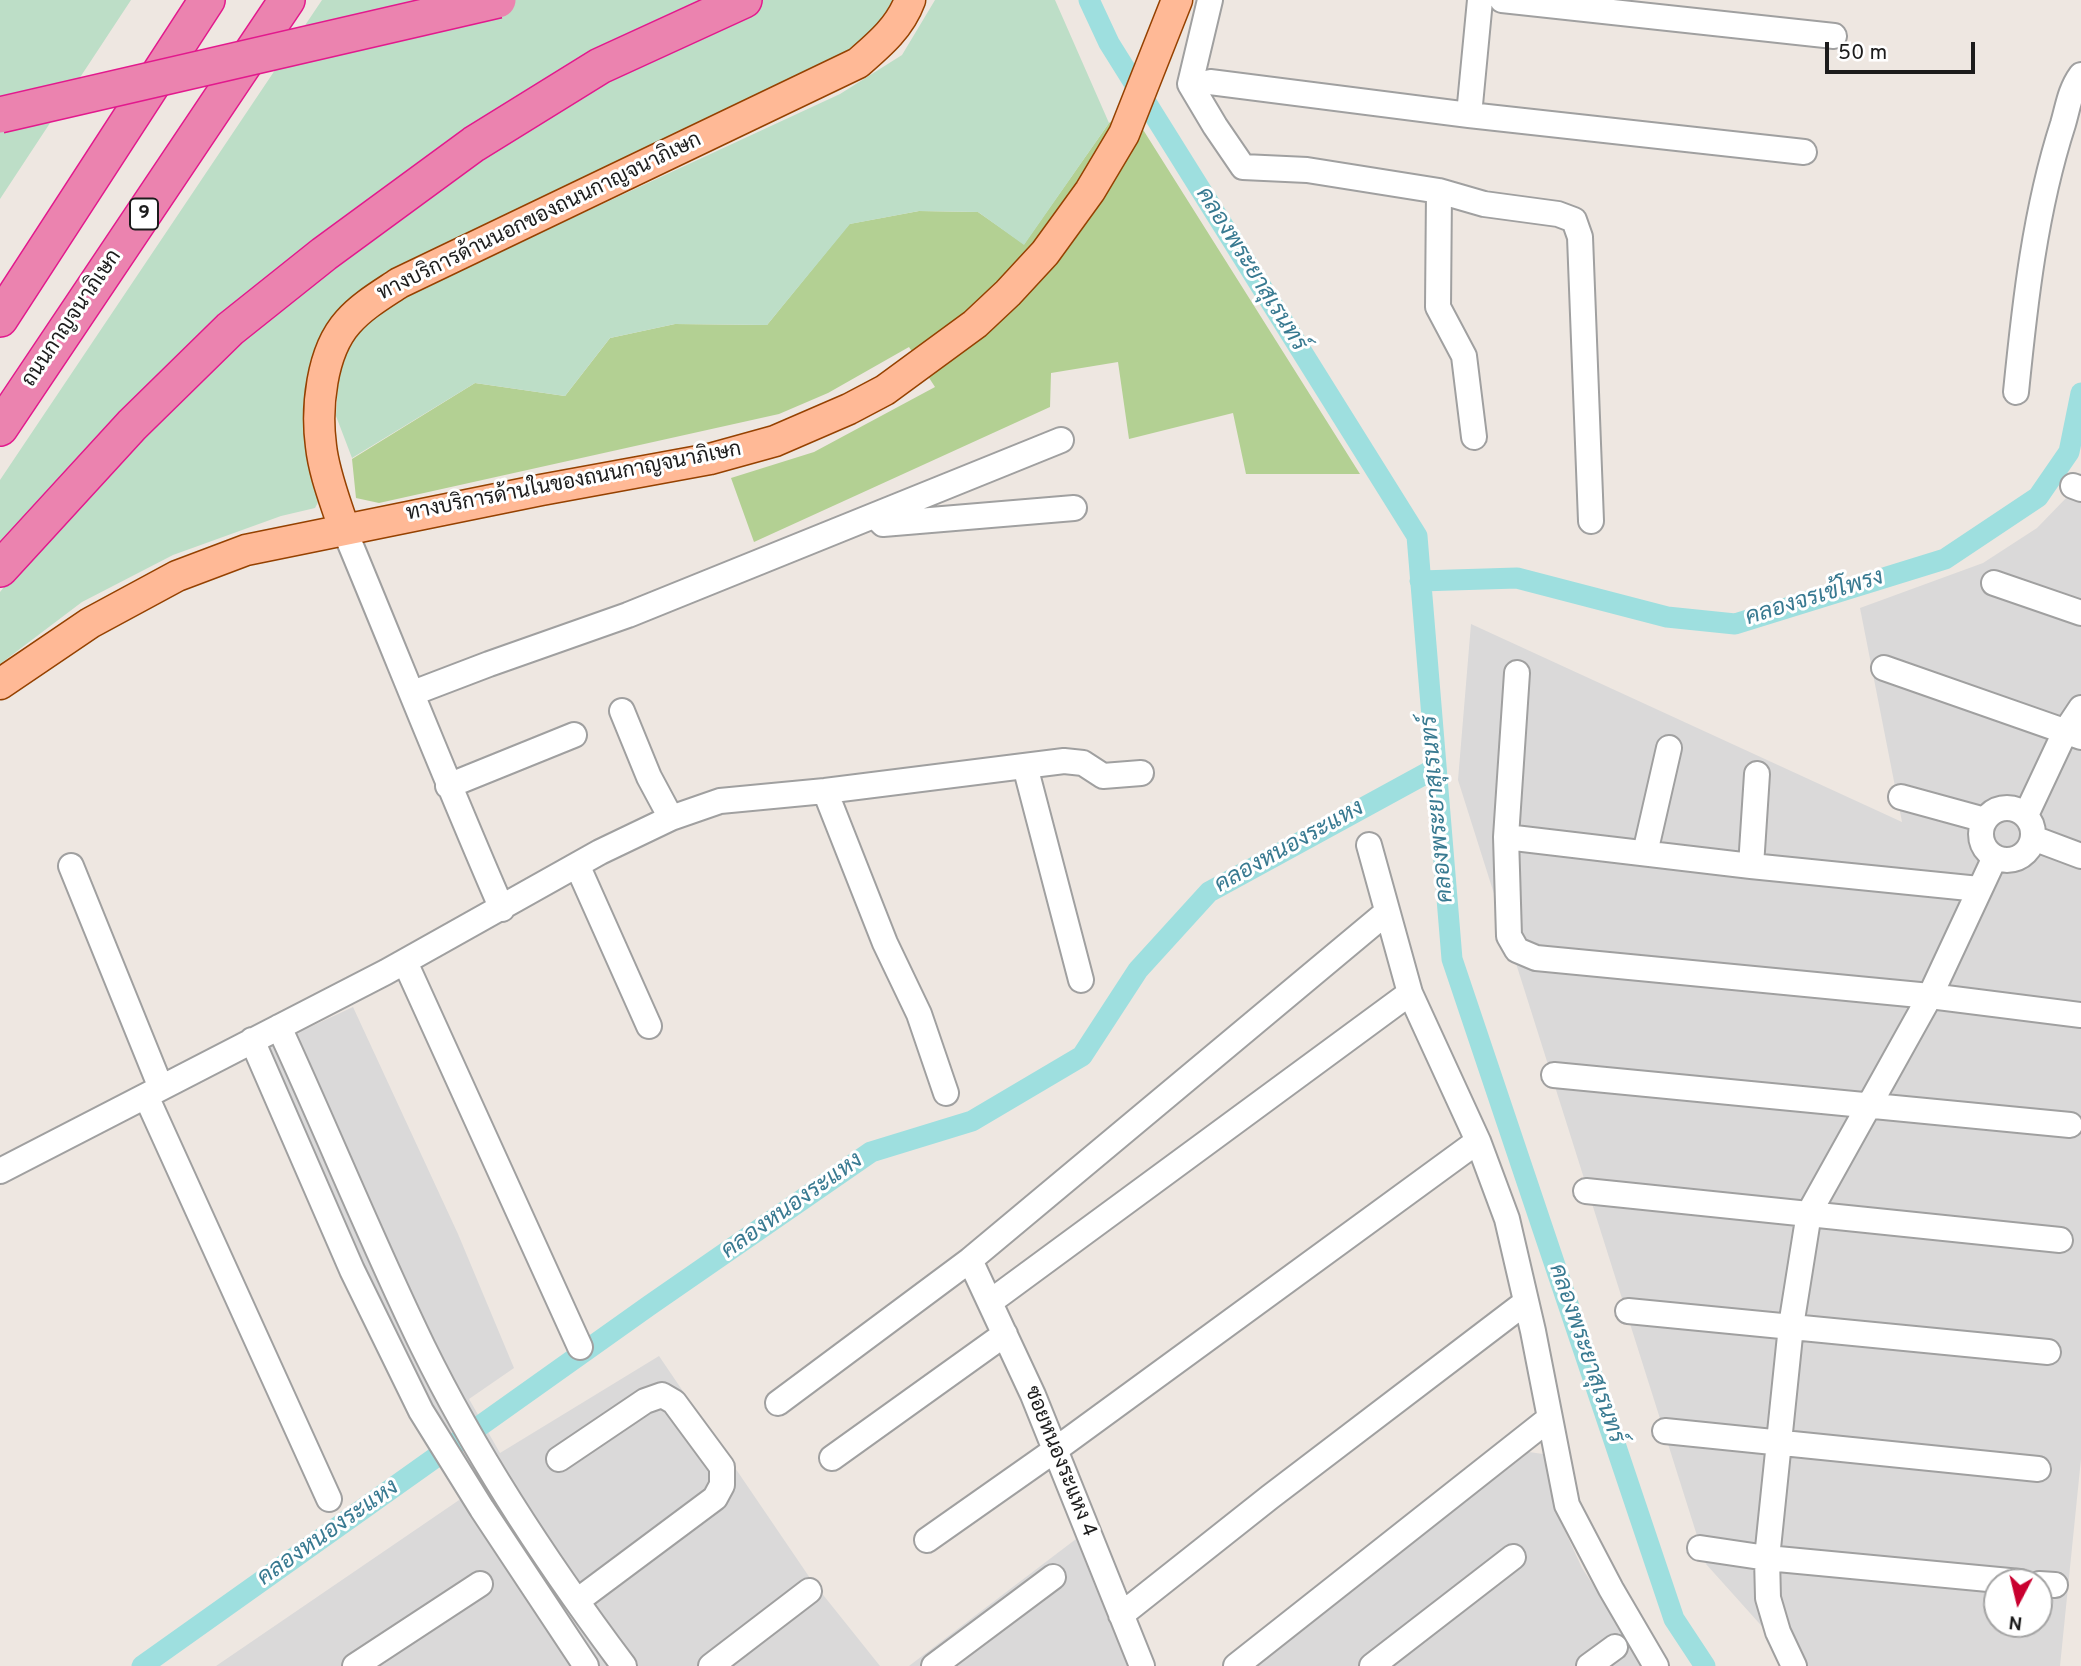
<!DOCTYPE html>
<html>
<head>
<meta charset="utf-8">
<style>
  body { margin:0 }
  #map { position:relative; width:2081px; height:1666px; overflow:hidden; background:#eee7e1; font-family:Overpass,sans-serif }
  canvas { display:block }
  .north { position:absolute; left:1983px; top:1568px; width:70px; height:70px; box-sizing:border-box; background:#fff; border:2px solid #a4a4a4; border-radius:50%; rotate:187deg; font-size:19px; font-weight:700; line-height:28px; text-align:center; color:#1c1c1c }
  .north::after { content:''; display:block; margin:auto; width:24px; height:32px; background:#c9002f; clip-path:polygon(50% 0,100% 100%,50% 72%,0 100%) }
  .scale { position:absolute; left:1825px; top:42px; width:150px; height:32px; box-sizing:border-box; border:4px solid #1c1c1c; border-top:0; padding-left:9px; font-size:21px; line-height:24px; white-space:nowrap; color:#1c1c1c; -webkit-text-stroke:5px #fff; paint-order:stroke }
</style>
</head>
<body>
<div id="map">
<canvas width="2081" height="1666"></canvas>
<div class="north">N</div>
<div class="scale">50 m</div>
</div>
<script>
const ctx = document.querySelector('canvas').getContext('2d');
ctx.lineJoin = 'round';
function fillPath(path, color) { ctx.fillStyle = color; ctx.fill(path, 'evenodd'); }
function stroke(path, color, width, dash) { ctx.strokeStyle = color; ctx.lineWidth = width; ctx.lineCap = dash ? 'butt' : 'round'; ctx.setLineDash(dash || []); ctx.stroke(path); }
function write(font, color, halo, rows, align = 'center') {
  ctx.font = font + ' Overpass,Sarabun,sans-serif'; ctx.lineWidth = 6; ctx.setLineDash([]); ctx.textBaseline = 'middle'; ctx.strokeStyle = halo; ctx.fillStyle = color; for (const [text, x, y, turn = 0] of rows) {
    ctx.save(); ctx.translate(x, y); ctx.rotate((+turn || 0) * Math.PI / 180); ctx.textAlign = isNaN(turn) ? turn : align; if (halo) ctx.strokeText(text, 0, 0); ctx.fillText(text, 0, 0); ctx.restore();
  }
}
fillPath(new Path2D(`
  M2081 473V1459L2060 1666H1788L1776 1642 1706 1564 1458 780 1471 624 1902 822 1860 608 1983 563 2037 528 2069 495ZM1997 1582H2039V1624H1997Z
  M353 1007 458 1234 514 1368 469 1399 500 1453 659 1356 812 1581 880 1666H216L465 1496 248 1056Z
  M1529 1452 1543 1454 1558 1516 1582 1568 1646 1666H1254Z
  M1076 1539 1128 1666H909Z`), '#dad9d9');
fillPath(new Path2D(`
  M1130 109 1360 474H1246L1233 413 1129 439 1118 362 1051 373 1050 407 754 542 731 478 814 452 935 387 909 347 828 393 779 414 379 503 356 498 352 459 475 383 565 396 610 338 675 324 767 325 849 224 919 211 978 212 1024 244 1109 123Z`), '#b3d093');
fillPath(new Path2D(`
  M0 0H131L0 199Z
  M322 0H901L867 41 833 62 337 314 316 345 311 369 322 495 315 508 281 516 173 555 82 602 0 664V592L11 578 0 569V480Z
  M935 0H1055L1109 123 1024 245 978 212 919 211 850 224 767 325 675 324 610 338 565 396 475 383 352 458 336 416 338 382 347 342 380 307 840 94 902 55Z`), '#bddec7');
stroke(new Path2D(`
  M1089 0 1109 43 1417 536 1452 959 1674 1619 1705 1666
  M1420 581 1517 578 1667 617 1735 624 1945 559 2038 497 2069 452 2081 393
  M142 1666 650 1305 871 1152 972 1121 1082 1056 1138 970 1209 892 1436 768`), '#9edfdf', 21);
const minor = new Path2D(`
  M1210 0 1190 84 1215 126 1243 167 1307 170 1439 191 1484 204 1558 214 1574 220 1580 237 1591 521
  M1502 0 1834 36
  M1210 82 1469 115 1804 152
  M1469 115 1480 0
  M1439 191 1438 307 1464 356 1474 437
  M2016 392C2025 302 2035 211 2063 124 2068 107 2070 90 2081 75
  M2073 486 2081 489
  M876 517 883 524 1074 508
  M344 529C397 656 447 783 502 909
  M1994 583 2081 613
  M1884 668 2081 737
  M1517 673 1506 837 1509 936 1517 950 1536 958 1930 996 2081 1015
  M413 693 489 664 628 615 1061 440
  M622 711 649 777 671 818
  M1025 766 1081 980
  M448 786 574 735
  M825 791 885 943 919 1014 946 1093
  M1901 797 1985 820
  M1981 834a26 26 0 1 1 52 0a26 26 0 1 1-52 0Z
  M2026 815 2065 732 2081 708
  M1506 837 1751 866 1979 889
  M2033 838 2081 856
  M1369 845 1410 993 1478 1141 1507 1219 1533 1331 1567 1505 1611 1589 1656 1666
  M1645 853 1669 748
  M71 866 161 1088
  M1751 866 1757 774
  M578 867 649 1026
  M405 962 580 1347
  M279 1027C328 1133 372 1242 423 1347 478 1459 549 1566 624 1666
  M252 1040 352 1270 421 1411 482 1509 586 1666
  M1554 1075 2070 1125
  M146 1096 329 1499
  M0 1171 386 972 600 852 671 818 720 801 825 791 1064 761 1083 763 1103 776 1141 773
  M1586 1191 2060 1240
  M970 1260 1033 1395 1142 1666
  M990 1302 1410 993
  M1628 1311 2048 1352
  M778 1403 970 1260 1387 912
  M1665 1431 2038 1469
  M832 1458 1005 1334
  M559 1459 645 1401 662 1395 674 1402 722 1467V1485L715 1498 577 1601
  M927 1540 1055 1450 1478 1141
  M1700 1548 1767 1558 2020 1582
  M2039 1584 2055 1585
  M1121 1615 1270 1497 1526 1302
  M355 1666 480 1584
  M711 1666 809 1591
  M934 1666 1053 1577
  M1236 1666 1550 1418
  M1372 1666 1513 1557
  M1589 1666 1615 1647
  M1794 1666 1778 1632 1768 1598 1767 1558 1791 1326 1809 1213 1930 996 1995 857`);
const major = new Path2D(`
  M344 529C336 503 324 474 321 446 316 409 321 352 348 322 362 306 381 295 399 283L858 63C880 44 900 27 910 0
  M0 684 90 623 177 576 246 550 541 490 710 459 775 441 849 409 885 390 975 324 1008 293 1045 253 1069 220 1090 191 1124 134 1177 0`);
const highway = new Path2D(`
  M0 319 207 0
  M0 428 287 0
  M0 569 132 425 230 329 324 254 474 144 600 66 744 0`);
stroke(minor, '#a0a0a0', 28);
stroke(major, '#954100', 33);
stroke(highway, '#e2198d', 38);
stroke(minor, '#fff', 24);
stroke(major, '#ffb996', 30);
stroke(highway, '#eb83af', 35);
const highwayBridge = new Path2D(`
  M0 115 498 0`);
stroke(highwayBridge, '#e2198d', 38, []);
stroke(highwayBridge, '#eb83af', 35);
for (const [x, y, w] of [
  [144,214,28]
]) { const box = new Path2D(); box.roundRect(x - w / 2, y - 15.5, w, 31, 5); ctx.fillStyle = '#fff'; ctx.fill(box); stroke(box, '#1c1c1c', 2); }
write('bold 19px', '#1c1c1c', null, [
  ["9",144,214]
]);
write('21px', '#1c1c1c', '#fff', [
  ["ทางบริการด้านนอกของถนนกาญจนาภิเษก",540,218,-26],
  ["ถนนกาญจนาภิเษก",73,319,-56],
  ["ทางบริการด้านในของถนนกาญจนาภิเษก",574,483,-11],
  ["ซอยหนองระแหง 4",1059,1462,68]
]);
write('italic 23px', '#397a91', '#fff', [
  ["คลองพระยาสุเรนทร์",1250,270,58],
  ["คลองจรเข้โพรง",1815,599,-17],
  ["คลองพระยาสุเรนทร์",1439,809,-95],
  ["คลองหนองระแหง",1290,848,-29],
  ["คลองหนองระแหง",793,1207,-35],
  ["คลองพระยาสุเรนทร์",1585,1354,71],
  ["คลองหนองระแหง",329,1534,-35]
]);
</script>
</body>
</html>
